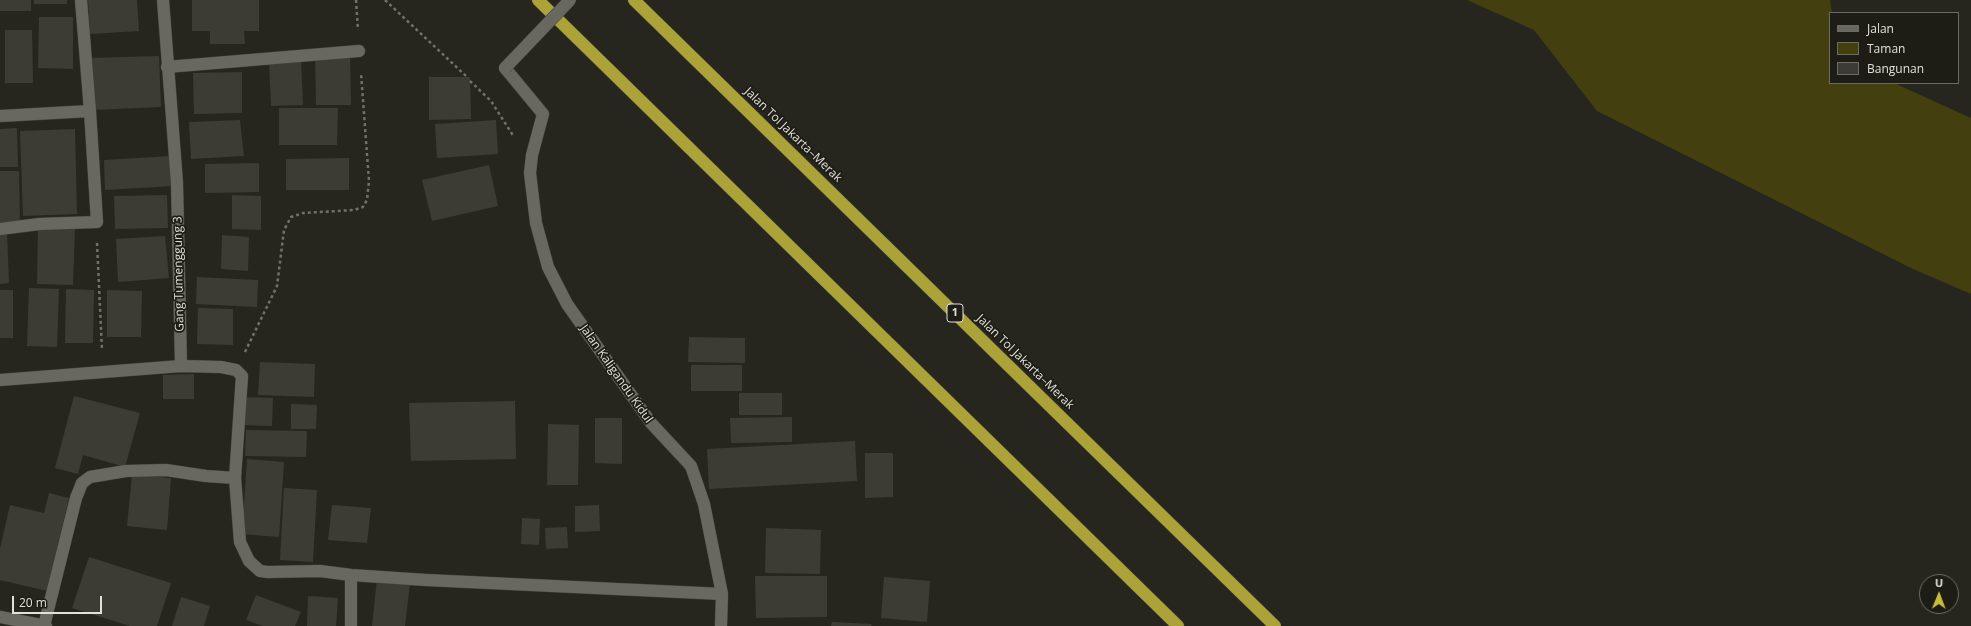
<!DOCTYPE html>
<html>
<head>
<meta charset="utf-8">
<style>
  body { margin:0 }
  #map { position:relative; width:1971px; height:626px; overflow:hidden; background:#26261f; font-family:"Open Sans",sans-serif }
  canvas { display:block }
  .legend { position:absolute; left:1829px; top:12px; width:130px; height:72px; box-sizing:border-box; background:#1d1d15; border:1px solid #6b6b65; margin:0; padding:5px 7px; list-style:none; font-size:12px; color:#e1e1dc }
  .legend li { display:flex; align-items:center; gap:8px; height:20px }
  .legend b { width:20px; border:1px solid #6b6b65 }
  .north { position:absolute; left:1919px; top:574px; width:40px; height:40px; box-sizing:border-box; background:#1d1d15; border:1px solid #6b6b65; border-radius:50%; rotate:1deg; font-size:11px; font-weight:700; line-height:16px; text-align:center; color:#e1e1dc }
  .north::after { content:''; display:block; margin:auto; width:14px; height:18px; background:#c6bc3c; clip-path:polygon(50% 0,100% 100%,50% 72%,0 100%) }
  .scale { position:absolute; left:12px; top:596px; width:90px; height:18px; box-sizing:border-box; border:2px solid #e1e1dc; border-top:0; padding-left:5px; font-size:12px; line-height:14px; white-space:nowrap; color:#e1e1dc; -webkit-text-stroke:3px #1d1d15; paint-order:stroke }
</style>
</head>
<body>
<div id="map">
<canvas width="1971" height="626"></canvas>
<ul class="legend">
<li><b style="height:5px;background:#696860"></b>Jalan</li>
<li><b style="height:11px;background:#433f0f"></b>Taman</li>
<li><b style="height:11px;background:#3d3c34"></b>Bangunan</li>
</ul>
<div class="north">U</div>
<div class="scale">20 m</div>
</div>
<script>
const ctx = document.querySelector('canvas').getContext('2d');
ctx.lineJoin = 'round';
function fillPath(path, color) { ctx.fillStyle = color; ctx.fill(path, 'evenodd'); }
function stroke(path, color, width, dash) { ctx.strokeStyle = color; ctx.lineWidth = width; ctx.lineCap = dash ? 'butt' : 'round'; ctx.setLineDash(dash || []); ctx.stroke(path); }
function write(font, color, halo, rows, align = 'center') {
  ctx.font = font + ' "Open Sans",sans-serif'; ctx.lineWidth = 3.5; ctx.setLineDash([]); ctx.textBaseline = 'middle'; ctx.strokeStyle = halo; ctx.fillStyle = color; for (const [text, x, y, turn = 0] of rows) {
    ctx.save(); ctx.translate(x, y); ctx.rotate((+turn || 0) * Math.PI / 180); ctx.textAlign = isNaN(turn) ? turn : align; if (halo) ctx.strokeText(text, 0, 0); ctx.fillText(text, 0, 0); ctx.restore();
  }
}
fillPath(new Path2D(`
  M1467 0H1830L1832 13H1830V83H1894L1971 118V294L1913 269 1597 111 1534 30Z`), '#433f0f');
fillPath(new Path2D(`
  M0 0H31V11H0Z
  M34 0H67V4H34Z
  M88 0H137L139 31 90 34Z
  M192 0H259V31H244L245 44H210V31H192Z
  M39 17H73V69L38 68Z
  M5 30H32L33 83H5Z
  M315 55H350L351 105H316Z
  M159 56 161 107 92 110 90 58Z
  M301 59 303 105 271 106 269 60Z
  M242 72V113L194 114 193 73Z
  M429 77H470L471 119 429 120Z
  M279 108H338L337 145H279Z
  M240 120 244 156 191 159 189 122Z
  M496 120 498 154 437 158 435 124Z
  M17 128 18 167H0V129Z
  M75 129 77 214 23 216 20 131Z
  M171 156 173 186 105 190 104 160Z
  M349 158V190H286V159Z
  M259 163V192L205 193V164Z
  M489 165 498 206 432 221 422 180Z
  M0 171H19L20 224H0Z
  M167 195 168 228 115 229 114 196Z
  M232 195 261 196V230L232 229Z
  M38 226 75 227 73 285 37 284Z
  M0 232H7L9 283 0 284Z
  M222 235 249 237 248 271 221 269Z
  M165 236 169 278 118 282 116 239Z
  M197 277 258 280 257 307 196 304Z
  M29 288 59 289 57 347 27 346Z
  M66 289 94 290 93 343H65Z
  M0 290H13V338H0Z
  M107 290 142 291 141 337H107Z
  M198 308 233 309V345L197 344Z
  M689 337 745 338V363L688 362Z
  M260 362 315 364 314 397 258 395Z
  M691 365H742V391H691Z
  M194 374V399H163V375Z
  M739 393H782V415H739Z
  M74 396 140 413 125 467 83 455 78 474 55 468Z
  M242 397 273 398 272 426 241 425Z
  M515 401 516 459 411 461 409 403Z
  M291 404 317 405 316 429H291Z
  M792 417V442L731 443 730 418Z
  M595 418H622V464L595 463Z
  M548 424 579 425 578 485H547Z
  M246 430 307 431 306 457 245 456Z
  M855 441 857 481 709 489 707 449Z
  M865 453H893V497L865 498Z
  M247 459 284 462 279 537 242 534Z
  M132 475 171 478 167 530 127 526Z
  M284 488 317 490 313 562 280 560Z
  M49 493 69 498 47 591 0 580V549L10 505 44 513Z
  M332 505 371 508 367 543 328 540Z
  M599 505 600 531 575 532V506Z
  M522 518 540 519 539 545 521 544Z
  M567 527 568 548 546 549 545 528Z
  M766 528 821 530 820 574 765 573Z
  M89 557 171 583 157 626H130L72 608Z
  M755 576H827V617L756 618Z
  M884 577 930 581 927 622 881 618Z
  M377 579 410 583 405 626H372Z
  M256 595 301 612 295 626H263L246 620Z
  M308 596 338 598 336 626H307Z
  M181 597 210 606 204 626H172Z
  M832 622 872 624 871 626H831Z`), '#3d3c34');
const street = new Path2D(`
  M81 0 90 111
  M163 0 177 183 181 366
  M167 67 359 51
  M505 68 543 114 532 155 530 173 536 223 548 267 567 304 651 423 691 466 704 504 722 594 721 626
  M0 116 90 111 97 222 39 224 0 229
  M0 380 181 366 221 367 236 370 242 376 235 478 240 542 249 561 260 571 268 572 320 571 351 575 426 580 722 594
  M351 575V626
  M0 617 46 626
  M44 626 76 498 82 483 90 477 126 471 166 470 206 476 235 478`);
const highway = new Path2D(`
  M538 0 1178 626
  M634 0 1275 626`);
stroke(street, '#41413b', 13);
stroke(highway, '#41413b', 13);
stroke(new Path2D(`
  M356 0 358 30
  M385 0 466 76
  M470 81 491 101 514 137
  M97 243 102 350
  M245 352 277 286 284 230 291 217 303 213 354 210 363 207 367 200 369 181 361 73`), '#71716b', 2.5, [3, 3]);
stroke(street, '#696860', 12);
stroke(highway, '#aca338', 12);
const streetBridge = new Path2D(`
  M505 68 570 0`);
stroke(streetBridge, '#41413b', 13, []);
stroke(streetBridge, '#696860', 12);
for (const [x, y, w] of [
  [955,313,16]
]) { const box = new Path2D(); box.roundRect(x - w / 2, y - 9, w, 18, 3); ctx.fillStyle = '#1d1d15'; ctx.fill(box); stroke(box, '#e1e1dc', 1); }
write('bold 11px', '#e1e1dc', null, [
  ["1",955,313]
]);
write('12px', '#e1e1dc', '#1d1d15', [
  ["Jalan Tol Jakarta–Merak",793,135,44],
  ["Gang Tumenggung 3",179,274,-91],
  ["Jalan Tol Jakarta–Merak",1025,362,44],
  ["Jalan Kaligandu Kidul",616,374,55]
]);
</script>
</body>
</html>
